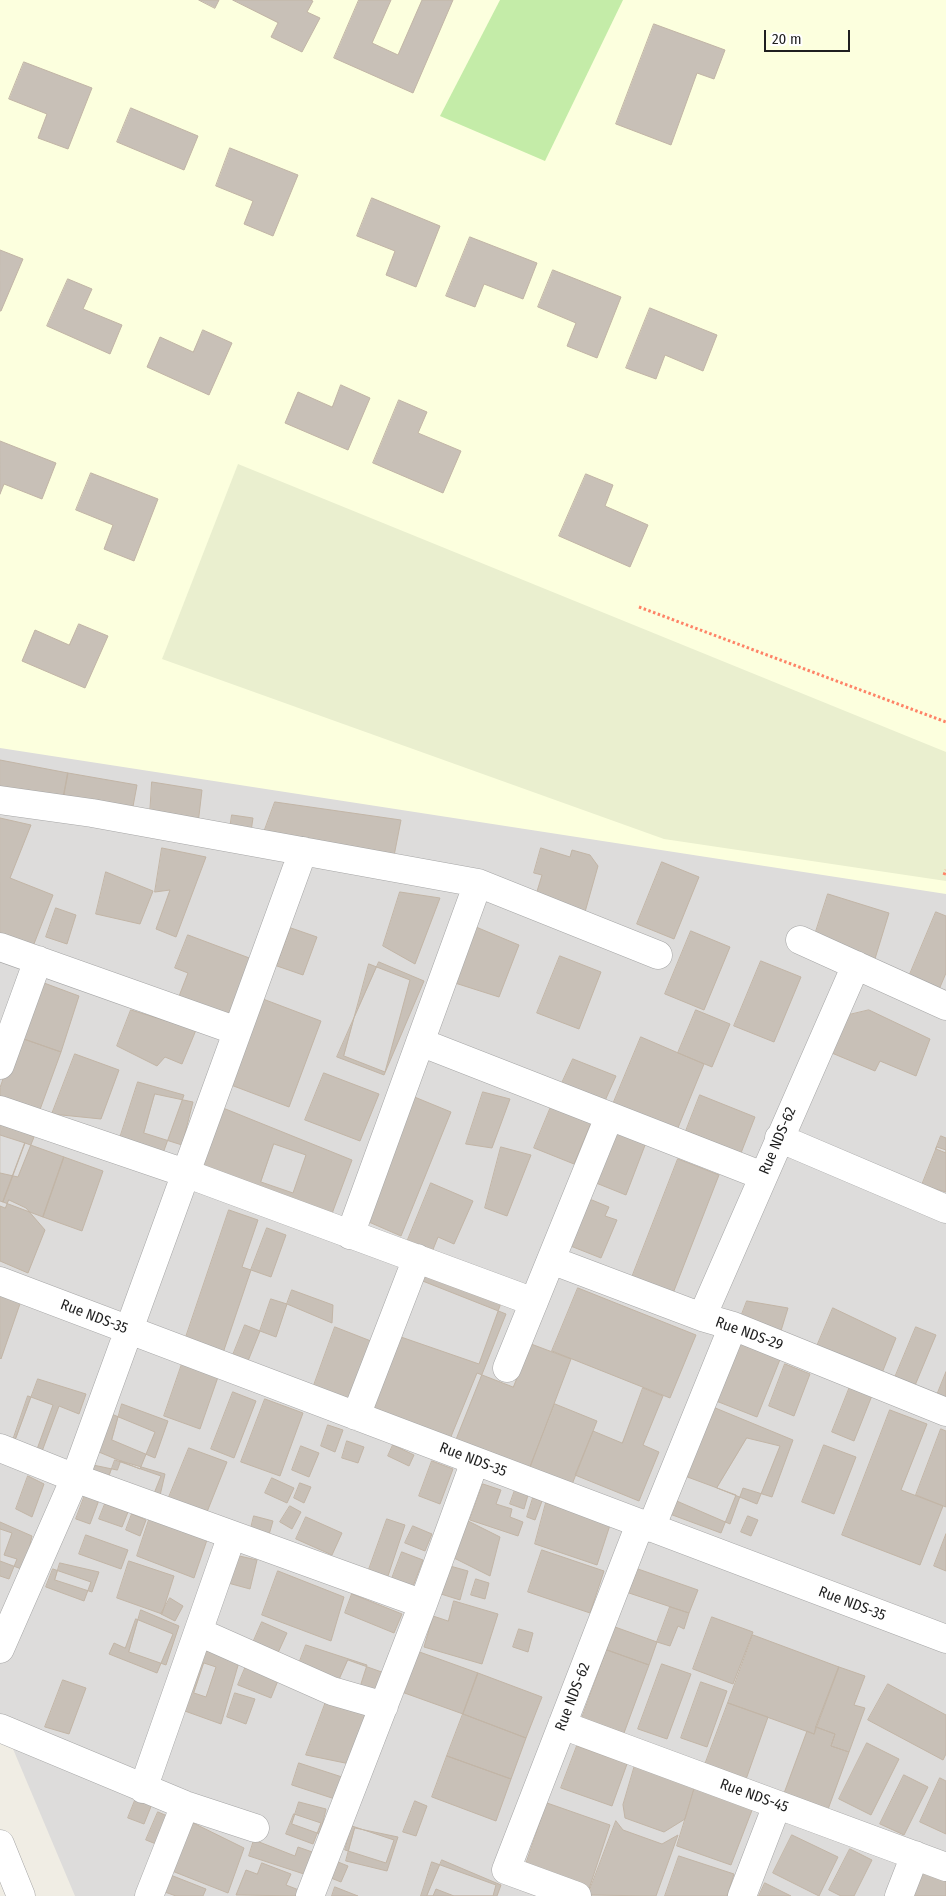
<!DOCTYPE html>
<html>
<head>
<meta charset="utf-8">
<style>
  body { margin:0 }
  #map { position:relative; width:946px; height:1896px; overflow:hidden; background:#f0ede4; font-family:"Fira Sans Condensed",sans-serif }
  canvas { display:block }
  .scale { position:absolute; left:764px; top:30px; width:86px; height:22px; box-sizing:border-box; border:2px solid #1f1f1f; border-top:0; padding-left:6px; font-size:15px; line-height:18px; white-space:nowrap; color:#1f1f1f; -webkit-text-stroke:4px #fff; paint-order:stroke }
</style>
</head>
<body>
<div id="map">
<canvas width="946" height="1896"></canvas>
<div class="scale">20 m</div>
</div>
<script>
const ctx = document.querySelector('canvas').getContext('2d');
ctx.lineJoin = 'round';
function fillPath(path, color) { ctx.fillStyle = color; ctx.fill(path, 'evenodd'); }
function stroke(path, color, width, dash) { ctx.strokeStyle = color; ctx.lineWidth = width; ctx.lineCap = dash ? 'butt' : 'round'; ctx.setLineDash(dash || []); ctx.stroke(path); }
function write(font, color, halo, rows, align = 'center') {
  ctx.font = font + ' "Fira Sans Condensed",sans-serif'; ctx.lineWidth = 4; ctx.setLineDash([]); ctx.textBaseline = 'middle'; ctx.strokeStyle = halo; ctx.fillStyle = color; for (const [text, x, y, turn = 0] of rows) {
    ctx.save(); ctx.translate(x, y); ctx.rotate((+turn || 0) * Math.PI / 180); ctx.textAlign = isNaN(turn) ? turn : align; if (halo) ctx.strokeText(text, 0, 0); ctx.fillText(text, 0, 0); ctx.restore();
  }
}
fillPath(new Path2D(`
  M0 0H946V1896H75L0 1718Z`), '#dddcdb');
fillPath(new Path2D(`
  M0 0H946V894L0 748Z`), '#fcffde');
fillPath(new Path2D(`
  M238 464 946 752V881L664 839 162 659Z`), '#eaefcf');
fillPath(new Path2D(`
  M500 0H623L545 161 440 116Z`), '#c4eca8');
const building = new Path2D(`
  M199 0H219L215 8Z
  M233 0H310L313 1 307 12 320 18 302 52 271 37 278 23Z
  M359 0H391L372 43 398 55 422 0H453L413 93 334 58Z
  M654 24 725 50 714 79 697 73 671 145 616 124Z
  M24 62 92 88 68 149 38 138 47 114 9 99Z
  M131 108 198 136 184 170 117 142Z
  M230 148 298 175 273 236 244 224 253 201 216 186Z
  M372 198 440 226 416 287 386 275 395 251 357 236Z
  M470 237 537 263 523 299 484 284 475 307 446 296Z
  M0 250 23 259 1 311H0Z
  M553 270 621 297 597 358 567 346 576 323 538 307Z
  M68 279 92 289 83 309 122 325 110 354 47 326Z
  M650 308 717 335 703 371 665 355 656 379 626 368Z
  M203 330 232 343 209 395 147 367 160 337 193 352Z
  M341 385 370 398 348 450 285 423 298 392 332 407Z
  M399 400 427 412 418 433 461 451 443 493 373 463Z
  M0 441 56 463 42 499 4 484 0 494Z
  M91 473 158 499 134 561 104 549 113 525 76 510Z
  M586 474 613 485 605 506 648 525 630 567 559 536Z
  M79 624 108 636 85 688 22 661 35 630 69 645Z
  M0 760 68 773 62 805 0 794Z
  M68 773 137 785 131 817 62 805Z
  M152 782 202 790 198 824 150 815Z
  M275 802 401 820 393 861 263 835Z
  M232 815 253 818 250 838 229 835Z
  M0 818 31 825 10 878 53 895 32 949 0 937Z
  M162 848 206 857 176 937 156 929 170 890 155 892Z
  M541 848 570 857 572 850 590 855 598 866 585 912 535 898 542 875 534 873Z
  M662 862 699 877 674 939 637 924Z
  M106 872 153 891 140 924 96 914Z
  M400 892 440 898 415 964 383 946Z
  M828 894 889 913 874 962 812 944Z
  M56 908 76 915 67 944 46 937Z
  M936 912 946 916V973L938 992 908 979Z
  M476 927 519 945 499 997 455 983Z
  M291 928 317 937 303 975 277 966Z
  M691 931 730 947 704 1010 665 994Z
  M188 935 252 959 227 1023 176 1004 188 973 175 968Z
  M560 956 601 972 579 1029 537 1013Z
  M761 961 801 977 774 1042 734 1026Z
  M379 962 424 981 384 1075 337 1057Z
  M369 964 410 980 385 1072 344 1056Z
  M36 980 79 996 61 1052 18 1037Z
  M263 999 321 1021 289 1107 231 1085Z
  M131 1010 196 1030 182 1064 165 1057 157 1066 117 1046Z
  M696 1010 730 1024 712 1067 678 1053Z
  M869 1010 930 1039 916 1076 880 1061 875 1071 827 1051 840 1017Z
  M18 1037 61 1052 38 1115 0 1102V1088Z
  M641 1037 704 1064 675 1135 611 1109Z
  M75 1054 119 1070 101 1119 52 1114Z
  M573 1059 616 1076 600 1112 557 1094Z
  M324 1073 379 1094 360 1141 305 1120Z
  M138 1082 184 1095 162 1156 119 1141Z
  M483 1092 510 1099 492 1148 466 1144Z
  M155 1094 193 1102 182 1145 144 1133Z
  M700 1095 755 1117 741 1153 686 1131Z
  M412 1096 451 1112 401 1236 362 1219Z
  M555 1097 595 1113 574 1164 534 1148Z
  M223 1108 352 1160 330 1219 199 1168Z
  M0 1121 34 1137 18 1177 0 1173Z
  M611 1126 647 1140 626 1195 591 1181Z
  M0 1135 25 1143 3 1202 0 1201Z
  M941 1136 946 1138V1153L936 1149Z
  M25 1143 64 1157 43 1217 3 1202Z
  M274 1144 306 1155 293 1193 261 1182Z
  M501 1147 531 1155 507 1216 485 1208Z
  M937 1147 946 1150V1192L922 1185Z
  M64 1157 103 1171 82 1231 43 1217Z
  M678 1159 719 1175 670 1301 629 1285Z
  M431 1183 473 1201 454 1244 438 1237 430 1257 405 1247Z
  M587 1198 609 1207 605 1216 617 1220 601 1258 568 1245Z
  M9 1200 26 1208 45 1230 28 1273 0 1261V1206L5 1208Z
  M229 1210 258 1220 242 1267 251 1270 223 1353 185 1340Z
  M267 1228 286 1235 271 1277 251 1270Z
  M419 1274 501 1303 479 1364 398 1336Z
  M415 1278 506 1314 455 1442 364 1405Z
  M578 1288 696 1335 670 1398 552 1351Z
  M0 1289 22 1298 1 1359 0 1358Z
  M292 1290 333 1305 332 1323 287 1304Z
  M271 1299 287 1304 276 1337 260 1331Z
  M747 1301 788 1308 780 1334 739 1322Z
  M833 1308 896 1338 880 1378 815 1351Z
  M245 1325 260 1331 248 1361 233 1355Z
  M335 1327 376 1343 353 1403 313 1388Z
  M916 1327 936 1335 911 1395 891 1387Z
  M736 1334 783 1352 757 1417 711 1399Z
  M531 1344 571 1359 529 1470 450 1439 477 1373 513 1387Z
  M182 1364 218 1377 200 1429 164 1416Z
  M785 1364 810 1374 794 1416 769 1406Z
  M946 1372V1411L933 1405Z
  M38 1379 86 1394 79 1414 59 1406 41 1454 14 1444Z
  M851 1384 873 1393 854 1441 832 1432Z
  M643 1388 663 1396 643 1445 659 1452 639 1501 575 1475 593 1431 622 1443Z
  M233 1392 256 1401 234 1458 211 1449Z
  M28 1396 53 1405 36 1452 12 1443Z
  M265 1399 303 1413 280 1476 241 1462Z
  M122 1404 168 1421 155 1458 112 1440Z
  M555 1404 597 1421 571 1487 529 1470Z
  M708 1405 793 1440 772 1497 743 1488 730 1524 672 1499Z
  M890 1410 927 1424 901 1490 943 1506 920 1565 842 1535Z
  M109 1413 155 1432 140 1469 94 1450Z
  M328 1425 343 1430 335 1452 321 1446Z
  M941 1429 946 1431V1507L916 1495Z
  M747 1438 780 1446 757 1504 717 1488Z
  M347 1441 364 1447 358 1463 342 1458Z
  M393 1445 414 1455 409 1466 388 1456Z
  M824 1445 856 1457 834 1514 802 1502Z
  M301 1446 319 1453 309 1477 292 1470Z
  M189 1448 227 1462 203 1522 165 1507Z
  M115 1460 161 1476 151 1501 106 1485Z
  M121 1461 165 1474 158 1504 89 1480 93 1465 117 1470Z
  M432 1461 453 1469 440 1504 419 1496Z
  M674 1472 736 1495 721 1533 659 1510Z
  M28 1476 44 1484 32 1517 16 1509Z
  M272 1478 294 1488 287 1503 265 1493Z
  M300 1483 311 1487 304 1503 294 1498Z
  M483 1484 501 1490 496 1504 512 1509 510 1517 523 1522 518 1536 470 1520Z
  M515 1490 528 1495 524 1509 510 1504Z
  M85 1495 99 1500 90 1524 76 1519Z
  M533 1498 542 1501 535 1520 527 1517Z
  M546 1503 611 1522 597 1565 535 1544Z
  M105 1504 128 1512 122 1527 99 1519Z
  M290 1506 301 1512 292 1529 280 1522Z
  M152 1511 208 1537 194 1578 137 1556Z
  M132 1514 146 1520 140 1536 126 1530Z
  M254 1516 273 1521 268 1538 250 1532Z
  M748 1516 758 1520 751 1536 741 1532Z
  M306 1517 342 1533 332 1555 296 1539Z
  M387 1519 405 1525 386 1582 367 1575Z
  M468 1521 500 1537 490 1576 452 1557Z
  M0 1522 32 1536 24 1570 0 1561Z
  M413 1526 432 1534 425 1551 405 1543Z
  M0 1529 12 1533 4 1555 17 1559 9 1579 0 1576Z
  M946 1534V1571L934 1566Z
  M86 1535 128 1550 121 1569 79 1554Z
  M542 1550 604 1571 590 1613 528 1592Z
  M402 1552 423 1560 412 1589 391 1581Z
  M235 1555 257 1560 250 1589 228 1583Z
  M129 1561 174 1576 162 1614 117 1598Z
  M60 1563 99 1572 92 1592 55 1580Z
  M450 1566 468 1571 460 1600 441 1594Z
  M53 1569 91 1582 84 1601 46 1587Z
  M638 1569 698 1590 689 1613 629 1593Z
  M278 1571 344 1597 331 1641 262 1615Z
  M476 1579 489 1583 485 1599 471 1595Z
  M352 1594 402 1614 394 1633 345 1613Z
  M170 1598 183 1606 175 1621 161 1614Z
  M454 1601 498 1614 482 1664 424 1647 433 1616 448 1621Z
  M670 1607 689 1613 684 1629 678 1626 670 1646 657 1642Z
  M141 1610 179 1626 166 1665 129 1652Z
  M712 1617 753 1632 733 1684 693 1669Z
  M136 1619 173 1634 157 1673 109 1654 114 1643 125 1648Z
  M262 1622 287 1633 277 1655 252 1645Z
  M615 1627 657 1642 649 1665 607 1650Z
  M519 1629 533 1633 528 1652 513 1647Z
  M753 1635 839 1667 814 1734 728 1703Z
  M306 1645 367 1665 359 1690 297 1669Z
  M202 1649 239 1662 221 1724 182 1710Z
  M414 1650 478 1673 463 1714 399 1691Z
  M607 1650 649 1665 624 1733 582 1718Z
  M348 1660 390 1675 383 1701 336 1687Z
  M204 1663 216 1667 206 1697 194 1693Z
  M662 1664 691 1674 667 1739 638 1729Z
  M246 1666 279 1678 271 1698 238 1685Z
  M839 1667 865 1676 854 1705 865 1708 849 1752 831 1746 835 1734 816 1727Z
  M478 1673 542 1697 526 1738 463 1714Z
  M63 1680 86 1688 69 1734 45 1727Z
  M701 1682 727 1691 707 1747 681 1738Z
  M888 1684 946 1715V1754L943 1760 868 1720Z
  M235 1693 255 1699 246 1724 227 1717Z
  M327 1699 370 1712 350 1764 306 1755Z
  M728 1703 768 1717 744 1785 703 1770Z
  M463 1714 526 1738 511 1779 447 1756Z
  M816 1727 835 1734 831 1746 849 1752 827 1812 783 1796 807 1731 814 1734Z
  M867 1743 899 1759 871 1815 839 1799Z
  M577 1746 627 1764 612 1806 561 1788Z
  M447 1756 511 1779 496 1821 432 1797Z
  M637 1758 697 1778 685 1819 664 1832 625 1818 623 1805Z
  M299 1763 342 1777 335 1799 292 1785Z
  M904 1775 928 1787 904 1835 880 1824Z
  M940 1778 946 1781V1834L920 1822Z
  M696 1784 754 1805 731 1865 677 1846Z
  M136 1798 152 1804 144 1824 128 1818Z
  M415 1801 427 1806 416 1836 403 1832Z
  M299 1802 326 1809 320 1834 292 1824Z
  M547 1803 610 1825 589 1889 525 1867Z
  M158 1812 172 1818 161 1846 146 1840Z
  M294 1814 321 1823 313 1844 286 1834Z
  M183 1818 244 1848 228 1893 167 1869Z
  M616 1821 623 1830 662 1844 678 1835 656 1896 588 1895Z
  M352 1826 394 1840 386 1863 345 1850Z
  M355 1828 398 1837 387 1871 346 1861Z
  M792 1835 838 1857 819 1896 773 1873Z
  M254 1840 295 1856 298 1847 318 1854 310 1876 249 1856Z
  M850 1849 872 1860 854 1896H841L829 1890Z
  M679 1856 734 1874 727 1896H665Z
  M333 1860 348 1866 341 1882 326 1876Z
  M442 1860 501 1885 497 1896H427Z
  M432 1862 496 1885 493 1896H454L436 1889 433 1896H421Z
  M262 1863 291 1874 286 1885 304 1892 303 1896 236 1895 246 1870 257 1874Z
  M924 1870 946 1878V1896H914Z
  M168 1874 206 1889 203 1896H176L162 1891Z
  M765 1883 791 1896H759Z
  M335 1887 358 1896H332Z`);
fillPath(building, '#c8c0b7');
stroke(building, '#c2b5a6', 1);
const minor = new Path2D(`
  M0 800 92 813 478 883 658 955
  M800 940 946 1006
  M0 947 237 1031
  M420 1042 763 1176
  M0 1065 38 960
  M0 1110 185 1173 534 1302
  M779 1138 946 1209
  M350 1235 478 883
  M551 1260 702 1317 733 1326 946 1412
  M0 1281 946 1639
  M702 1317 856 965
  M507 1368 609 1117
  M356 1416 417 1258
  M0 1448 75 1478 423 1604
  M651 1528 733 1326
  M199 1632 332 1691 384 1706
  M0 1649 75 1478 303 851
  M562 1725 946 1867
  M0 1728 185 1805 255 1828
  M143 1789 232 1535
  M0 1844 21 1896
  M149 1896 185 1805
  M310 1896 423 1604 475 1461
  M577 1896 506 1870 640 1524
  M742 1896 777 1805
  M899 1896 915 1855`);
stroke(minor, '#a6a6a6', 29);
stroke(new Path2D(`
  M639 607 946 722
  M944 875 946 870`), '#fe8367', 3, [2.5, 2.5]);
stroke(minor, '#fff', 28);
write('15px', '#1f1f1f', '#fff', [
  ["Rue NDS-62",778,1141,-67],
  ["Rue NDS-35",94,1317,21],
  ["Rue NDS-29",749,1334,20],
  ["Rue NDS-35",473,1460,21],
  ["Rue NDS-35",852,1604,21],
  ["Rue NDS-62",573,1697,-69],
  ["Rue NDS-45",754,1796,20]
]);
</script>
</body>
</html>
